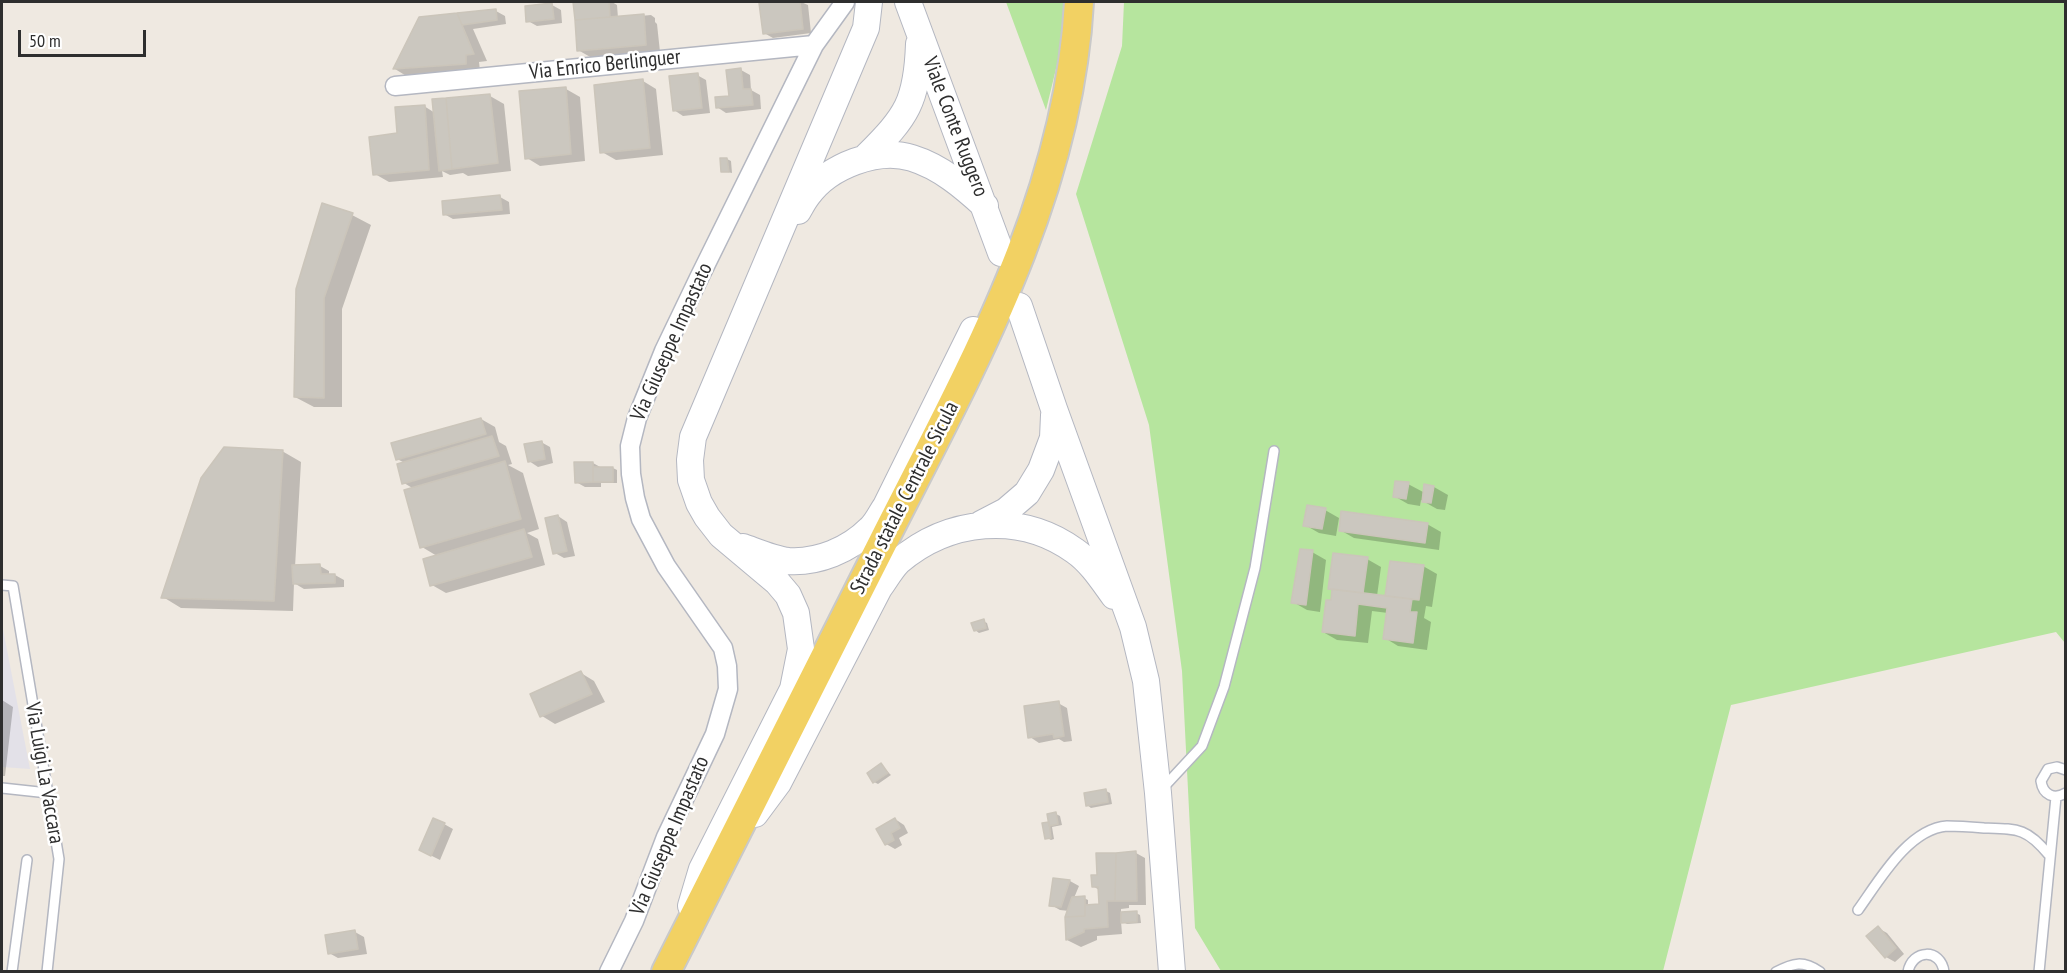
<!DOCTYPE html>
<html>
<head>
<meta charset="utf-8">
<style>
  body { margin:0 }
  #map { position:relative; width:2067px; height:973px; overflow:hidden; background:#efe9e1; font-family:"PT Sans Narrow",sans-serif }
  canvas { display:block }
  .frame { position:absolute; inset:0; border:3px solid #2e2e2e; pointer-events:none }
  .scale { position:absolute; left:18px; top:30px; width:128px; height:27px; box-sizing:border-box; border:3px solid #2e2e2e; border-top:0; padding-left:8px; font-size:18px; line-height:21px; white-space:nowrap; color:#2e2e2e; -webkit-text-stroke:4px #fff; paint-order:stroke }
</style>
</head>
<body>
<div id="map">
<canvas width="2067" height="973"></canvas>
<div class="frame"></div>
<div class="scale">50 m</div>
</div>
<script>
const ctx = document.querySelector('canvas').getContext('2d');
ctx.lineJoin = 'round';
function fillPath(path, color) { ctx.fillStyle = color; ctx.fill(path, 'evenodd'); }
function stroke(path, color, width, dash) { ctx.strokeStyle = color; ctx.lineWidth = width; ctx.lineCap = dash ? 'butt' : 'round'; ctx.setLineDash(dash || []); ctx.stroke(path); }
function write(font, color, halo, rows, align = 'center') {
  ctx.font = font + ' "PT Sans Narrow",sans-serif'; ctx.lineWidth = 5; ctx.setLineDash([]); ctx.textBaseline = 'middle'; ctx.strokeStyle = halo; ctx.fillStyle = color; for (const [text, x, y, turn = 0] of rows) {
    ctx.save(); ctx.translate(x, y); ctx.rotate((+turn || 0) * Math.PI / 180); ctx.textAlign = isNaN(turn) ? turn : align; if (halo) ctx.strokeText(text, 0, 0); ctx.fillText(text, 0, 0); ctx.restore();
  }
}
fillPath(new Path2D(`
  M2 624 30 769 2 767Z`), '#e3e1e8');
fillPath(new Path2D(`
  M1006 2H1070V11L1046 110Z
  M1124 2H2065V643L2056 632 1731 705 1663 971H1221L1195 928 1182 671 1149 425 1076 194 1122 46Z`), '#b6e59e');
fillPath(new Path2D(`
  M588 2H612L617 5 618 18 651 15 655 18V22L657 24 660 52 592 58 578 50 575 3Z
  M788 2H801L808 5 811 33 773 38 764 33 761 5Z
  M552 5 561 10 562 23 537 26 528 21Z
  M496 11 505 16 506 24 473 29 487 61 479 62 480 71 408 77 395 69 420 18Z
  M741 70 750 75 751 90 760 95 761 109 726 113 717 107 730 97Z
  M697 75 706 80 710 113 683 116 674 110Z
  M643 81 656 89 663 155 616 160 602 152Z
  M566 89 580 97 585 161 540 166 527 158Z
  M490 96 504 104 511 171 468 176 463 173 450 175 442 171 443 177 389 182 375 174 398 134 424 106 435 113Z
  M727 159 731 161 732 173 723 171Z
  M500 197 509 202 510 214 453 219 444 214Z
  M323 205 352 215 371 225 342 309V407H314L295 397Z
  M481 419 495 427 499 442 506 446 512 464 508 465 523 473 539 529 527 533 538 539 545 565 446 593 432 585 437 556 422 547 414 489 404 483 405 463 397 459Z
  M541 442 550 447 553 463 538 467 529 461Z
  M282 451 301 462 295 567 320 566 329 571V575H335L344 580V587L304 589 294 583 293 611 181 608 163 597Z
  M593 463 602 468H613L617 470V483H601V487H585L576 482Z
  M1408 484 1425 493 1434 487 1448 495 1445 510 1437 509 1421 500 1420 506 1408 504 1394 496Z
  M1325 510 1339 518 1336 536 1319 533 1305 525Z
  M558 516 567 522 575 556 564 558 555 553Z
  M1427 524 1441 532 1439 550 1354 538 1340 530Z
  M1312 552 1326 560 1320 612 1307 610 1293 602Z
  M1367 559 1381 567 1377 596 1387 598 1423 566 1437 574 1432 607 1426 606 1424 618 1431 622 1427 650 1398 646 1385 638 1388 613 1372 611 1368 643 1337 640 1323 632 1332 602Z
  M983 621 987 623 989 630 979 633 975 630Z
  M581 673 594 681 605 702 555 724 542 716Z
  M2 700 13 707 5 776H2Z
  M1058 703 1067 708 1072 741 1064 742 1059 739 1039 743 1030 737Z
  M881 765 891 775 878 784 874 782Z
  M1106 791 1110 793 1112 804 1091 808 1087 805Z
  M1056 814 1060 816 1062 825 1052 827 1054 839 1051 840 1047 838 1044 824 1050 823Z
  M895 819 904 825 908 833 899 838 902 845 895 849 886 844Z
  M444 824 453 829 440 860 430 855Z
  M1136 853 1145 858 1146 905H1129V908L1121 909V913H1136L1140 915 1141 923 1127 924 1121 921 1122 934 1097 936V940L1081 947 1067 940 1069 911 1060 910 1051 905 1055 879 1070 881 1079 886 1074 898H1084L1088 900V906H1100L1099 890 1093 886 1098 877Z
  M1878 928 1887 933 1904 954 1895 962 1886 957Z
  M355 932 364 937 367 954 338 958 329 953Z`), '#0003');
const building = new Path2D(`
  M573 2H609L610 17 575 20Z
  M775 2H800L803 29 763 34 759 3Z
  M552 3 554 19 526 22 525 6Z
  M496 9 497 20 462 25 457 13Z
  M457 13 474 54 466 55V64L393 69 419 17Z
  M644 14 646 45 577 51 575 20Z
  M741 68 743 89H751L753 105 716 108 715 97 729 96 726 70Z
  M698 73 702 108 673 111 669 76Z
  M643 79 650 148 600 153 594 85Z
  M566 87 571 154 525 159 519 91Z
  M490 94 498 163 452 169 446 98Z
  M446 98 452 169 439 171 432 99Z
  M425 105 429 170 373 175 369 137 397 133 395 107Z
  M720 158H727L729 172H721Z
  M500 195 502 210 443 215 442 201Z
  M322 203 353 213 324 298V398L294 397 296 289Z
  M481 418 486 434 396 460 391 443Z
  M492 436 499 456 402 484 397 464Z
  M542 441 545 459 528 462 524 444Z
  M224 447 283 450 274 601 161 598 201 478Z
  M505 461 521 519 420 548 404 490Z
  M574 462H593V482L575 483Z
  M593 467H613V482H593Z
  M1395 481 1409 482 1406 499 1393 497Z
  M1424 484 1434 486 1431 503 1422 502Z
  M1307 505 1326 508 1322 529 1303 526Z
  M1341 511 1428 523 1425 543 1339 531Z
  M558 515 567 551 553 554 545 518Z
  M524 529 532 557 430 586 423 559Z
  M1300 549 1313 550 1306 605 1291 603Z
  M1333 553 1368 557 1363 593 1328 589Z
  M1390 561 1424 565 1419 600 1385 596Z
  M320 564 321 574H335V583L293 584 292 565Z
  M1332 589 1412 599 1410 612H1417L1413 643 1383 639 1387 608 1358 604 1355 636 1322 632 1326 600H1331Z
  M984 619 986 628 974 631 971 623Z
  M581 671 592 694 540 717 530 694Z
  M1059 701 1064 736 1054 738 1053 734 1028 738 1024 706Z
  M881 763 888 773 873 783 867 773Z
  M1106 789 1108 802 1086 806 1084 793Z
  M1056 812 1058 824 1049 826 1047 814Z
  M433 818 445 823 431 856 419 850Z
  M895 818 900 828 891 833 894 840 885 845 876 829Z
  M1049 822 1051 838 1045 839 1042 823Z
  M1136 851 1137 901H1115L1116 853Z
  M1096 853H1116L1115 901H1107L1108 927 1084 929V932L1066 940 1065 917 1085 916V905L1099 904 1098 887H1092L1091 875H1097Z
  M1053 878 1070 880 1061 907 1049 906Z
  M1085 896V916L1065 917 1072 897Z
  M1137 911V922L1121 923V912Z
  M1878 926 1896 948 1885 958 1866 936Z
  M355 930 358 949 328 954 325 935Z`);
fillPath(building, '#cbc7bf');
stroke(building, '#cbc5ba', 1.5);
const service = new Path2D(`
  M2 585 13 586 59 859 47 972
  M2066 770 2057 767 2048 769 2041 781C2043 795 2054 800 2066 793
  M2 788 48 793
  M1162 789 1202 746 1224 687 1255 568 1274 451
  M1858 910C1879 881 1908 829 1947 826 1959 826 1972 827 1984 828 2018 829 2027 828 2049 855
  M12 972 27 860
  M1776 972C1793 963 1803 960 1820 972
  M1908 972C1912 949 1941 948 1944 972
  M2039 972 2056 797`);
const minor = new Path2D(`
  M395 86 814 45
  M609 972 634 921 666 837 715 734 728 689 727 666 723 648 666 566 641 519 635 498 631 474 630 446 637 418 664 351 699 278 814 45 845 2`);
const secondary = new Path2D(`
  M908 2 1001 253
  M867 156C907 116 917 102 919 44
  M798 211C801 206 804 200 808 195 829 166 878 147 912 158 941 167 964 187 985 206
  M1019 306 1054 409 1133 627 1146 681 1158 793 1172 972
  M981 524 1006 511 1027 493 1041 470 1053 438 1054 415
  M743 547C757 552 773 559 788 561 818 563 849 550 870 529 877 523 881 513 886 506L973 330
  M755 814 778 783 879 588C885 580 891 569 898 562 948 519 1020 511 1075 551 1091 562 1103 581 1114 596
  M691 906 702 869 793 689 801 649 796 613 788 595 777 582 721 535 707 517 699 503 691 480 690 460 693 437 866 28 869 2`);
const primary = new Path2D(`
  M666 972C739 827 812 683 885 538 971 368 1069 196 1079 2`);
stroke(service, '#b4b7c1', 12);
stroke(minor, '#b4b7c1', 21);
stroke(secondary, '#b4b7c1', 28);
stroke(primary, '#c9c9c9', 32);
stroke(service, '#fff', 9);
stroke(minor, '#fff', 18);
stroke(secondary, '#fff', 26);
stroke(primary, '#f2d163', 28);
write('21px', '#2e2e2e', '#fff', [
  ["Via Enrico Berlinguer",605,65,-6],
  ["Viale Conte Ruggero",955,127,69],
  ["Via Giuseppe Impastato",672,342,-66],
  ["Strada statale Centrale Sicula",905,498,-63],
  ["Via Luigi La Vaccara",44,773,80],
  ["Via Giuseppe Impastato",670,836,-67]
]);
</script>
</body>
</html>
